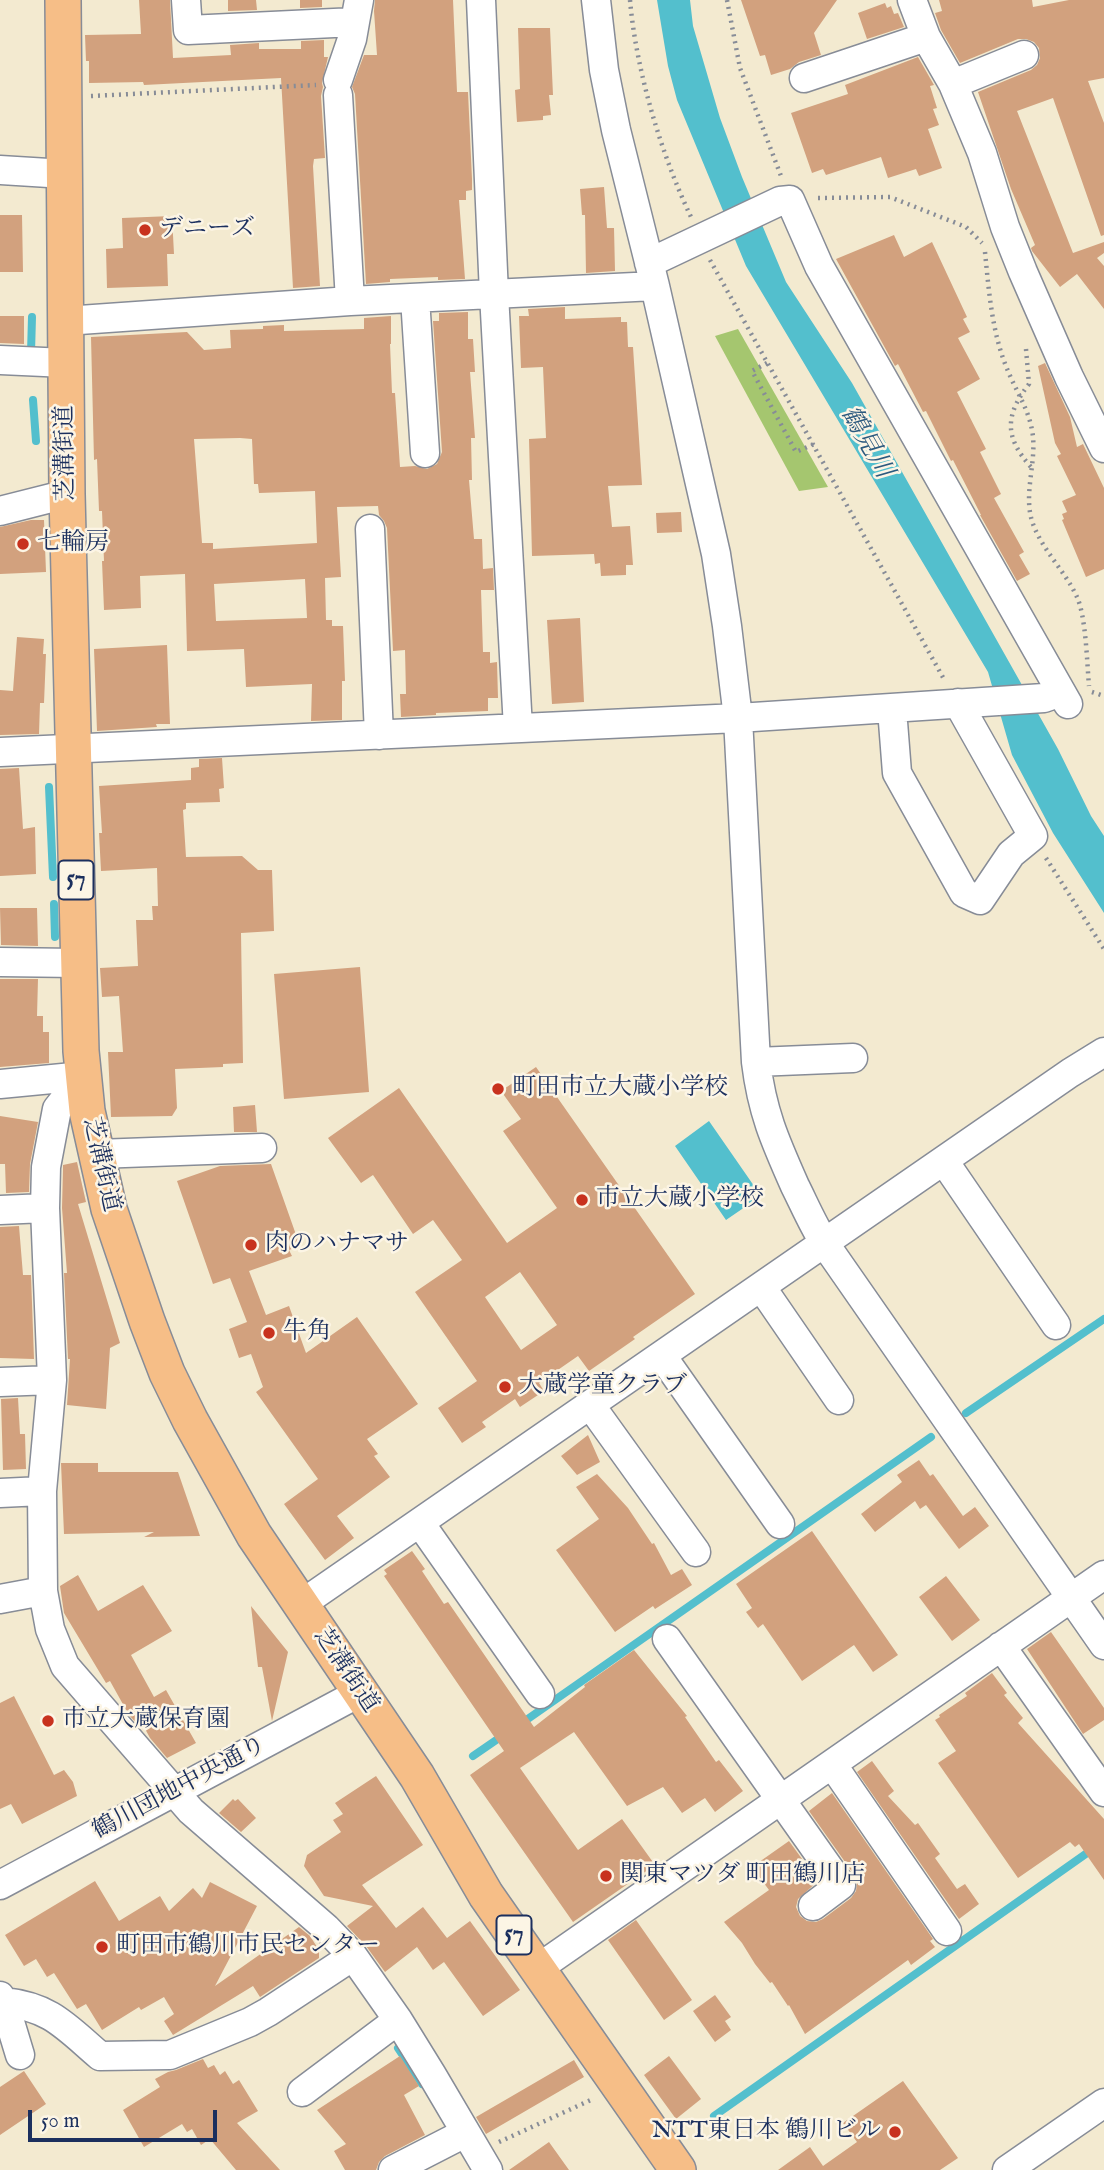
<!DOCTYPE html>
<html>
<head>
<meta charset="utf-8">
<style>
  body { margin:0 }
  #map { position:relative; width:1104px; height:2170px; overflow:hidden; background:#f3ead0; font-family:"IM FELL English",serif }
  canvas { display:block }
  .scale { position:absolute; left:28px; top:2110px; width:189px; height:32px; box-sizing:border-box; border:4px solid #1b2f5e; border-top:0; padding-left:9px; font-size:21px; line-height:24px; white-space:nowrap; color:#1b2f5e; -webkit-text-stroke:5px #fcf5e5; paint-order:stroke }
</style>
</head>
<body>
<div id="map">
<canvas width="1104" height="2170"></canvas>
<div class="scale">50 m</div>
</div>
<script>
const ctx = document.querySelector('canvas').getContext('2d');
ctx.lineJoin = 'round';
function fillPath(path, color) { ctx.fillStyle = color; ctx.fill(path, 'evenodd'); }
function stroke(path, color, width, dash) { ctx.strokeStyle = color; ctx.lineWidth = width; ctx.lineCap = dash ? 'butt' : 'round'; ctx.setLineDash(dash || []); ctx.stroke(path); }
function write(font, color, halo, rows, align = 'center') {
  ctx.font = font + ' "IM FELL English","Noto Serif JP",serif'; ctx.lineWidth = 5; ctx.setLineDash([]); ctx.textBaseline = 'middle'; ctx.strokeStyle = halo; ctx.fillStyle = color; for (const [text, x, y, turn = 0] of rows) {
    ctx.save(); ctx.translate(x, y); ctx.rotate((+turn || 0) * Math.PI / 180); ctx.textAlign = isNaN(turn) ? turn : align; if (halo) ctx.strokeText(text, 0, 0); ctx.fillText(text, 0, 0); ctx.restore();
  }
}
fillPath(new Path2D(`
  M738 329 828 487 799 491 715 336Z`), '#a5c66f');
fillPath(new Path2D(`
  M657 0H690L693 26 720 118 742 177 786 282 852 383 1058 749 1091 816 1104 836V913L1053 833 1012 755 988 672 746 266 677 100 668 66Z
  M709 1121 761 1196 726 1220 675 1146Z`), '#53bfcd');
stroke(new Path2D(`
  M31 353 32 317
  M33 400 36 441
  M49 787 53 877
  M54 904 55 937
  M966 1413 1104 1319
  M522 1723 931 1437
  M473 1756 505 1734
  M398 2048 422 2084
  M714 2116 1104 1841`), '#53bfcd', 8);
fillPath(new Path2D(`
  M139 0H170L173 58 231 55 230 45 259 43V49H301V41L324 40V57H328L322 83 323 87 321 96 325 158 314 159 313 166 320 286 293 288 281 78 144 85 143 82 89 83V61H86L85 35 141 34Z
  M228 0H256L257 10 228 11Z
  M300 0H322V7L300 8Z
  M375 0H453L457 92H468L472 179V190L466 191V200H459L465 279 438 280V277L390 279V282L366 284 355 94 352 87 364 55H377L374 11Z
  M741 0H837L814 33 821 55 799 62 790 69 771 75 765 55 760 56Z
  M939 0H1032L1033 7 1069 0H1104V78L1088 81 1104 123V235L1101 236 1053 98 1017 111 1073 253 1104 242V253L1097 258 1104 266V309L1077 274 1060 287 1032 251 1031 248 1035 245 1011 189 978 92 1031 70 1037 65 1040 58 1039 48 1034 42 1026 39H1018L960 63 941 30 935 13 942 11Z
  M885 3 887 8 891 6 894 14 898 13 904 27 867 39 858 13Z
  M518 28H550L553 95H549L551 115 543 116V120L517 122 515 90 520 89Z
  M918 57 934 85 930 86 937 108 933 109 939 125 928 129 942 168 919 176 916 169 888 178 881 157 826 175 823 169 812 173 791 113 848 94 845 85Z
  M604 187 607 228H614L615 271 586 273 585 215H582L580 189Z
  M0 215H22L23 272H0Z
  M172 216 174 254H167L168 286 107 288 106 249 123 248 122 218Z
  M894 235 904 257 932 242 967 317 963 319 970 332 958 338 980 379 957 392 986 449 980 452 1001 494 994 498 1024 552 1019 555 1030 574 1017 581 980 515H981L953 460 951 461 926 411 923 412 898 364 895 366 836 259Z
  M565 307V319L621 317V322H627L628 347H633L642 485 608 486 612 527 630 526 633 565H626V575L601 576 600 563 595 564 594 554 532 556 529 439 546 438 543 367 521 368 519 316H529L528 309Z
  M468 312V339H473L475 372H470L475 438H471L472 480H469L474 539H482L483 569 493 568 494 590H481L483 652H490V663L497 662 498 698H488V711L436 713V715L401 717 400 694H406L405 650 393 651 387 528 384 521 379 515 378 506 337 507 341 577 325 578 326 620H332V626H343L345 681H342V720L311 721 312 684 246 687 244 649 187 651 185 574 140 576 141 608 104 610 102 561H104L102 511H99L97 459 94 460 91 337 187 332 204 350 231 348 230 330 263 329V326L284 325V331L364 329V318L391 316V344H390L392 393H395L400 467 415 466 427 469 437 464 442 452 433 321H439V313ZM240 438 252 439 254 484H258L259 493 315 491 317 543 213 549V543H202L194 439ZM305 579 307 618 216 621 214 584Z
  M0 316H24V344L0 343Z
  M1045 363 1070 417 1077 447 1083 444 1104 488V569L1086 577 1062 520 1064 519 1062 514 1067 512 1062 501 1076 495 1057 456 1061 454 1055 443 1038 366Z
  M681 512 682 532 657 533 656 513Z
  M31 520H44L46 572 0 574V527Z
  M580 618 584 702 552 704 547 620Z
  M17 637 44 639 43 654H46L44 703H40L39 734 0 735V690L13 691Z
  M167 645 170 724H156L157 727 97 731 94 649Z
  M222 758 224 788 219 789 220 802 186 803V809L183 810 186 857 242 856 258 870H272L274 931 241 933 243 1063 223 1064V1067L175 1069 177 1108 172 1116 111 1117 108 1052H123L119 996 102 997 100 968 138 966 136 920H153L152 906H158L157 868 101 871 99 833H102L99 786 191 780V768L199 767V759Z
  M19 768 23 829 35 827 36 874 0 876V769Z
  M0 908H37L38 946 1 945Z
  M360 967 369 1092 284 1099 274 974Z
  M0 979H38L37 1016H43V1032H49V1063L0 1067Z
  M536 1067 695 1294 633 1337 635 1339 589 1371 578 1356 539 1383 544 1391 520 1407 515 1399 482 1422 486 1427 462 1443 438 1408 477 1381 415 1292 462 1260 433 1220 413 1234 373 1175 361 1183 328 1138 399 1088 507 1243 557 1208 503 1131 521 1119 501 1091ZM520 1272 557 1325 521 1350 485 1297Z
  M255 1105 257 1132H234L233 1107Z
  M0 1116 38 1122 30 1164 29 1192 6 1193 5 1164H0Z
  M77 1162 86 1202 78 1204 120 1343 110 1348 106 1409 67 1405 70 1359H68L64 1273H67L62 1208 63 1169V1165Z
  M271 1164 300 1246 289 1250 292 1256 249 1271 266 1315 289 1306 306 1353 357 1317 418 1404 367 1439 378 1454 374 1456 390 1477 337 1516 354 1538 325 1560 284 1504 318 1479 256 1392 263 1387 251 1354 239 1358 229 1329 247 1322 230 1278 213 1284 177 1181 220 1166Z
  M19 1226 23 1275H31L34 1359 0 1358V1227Z
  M18 1398 20 1434H25L26 1469 3 1470 1 1399Z
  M588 1435 600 1462 577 1475 561 1456Z
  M919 1460 930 1476 933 1474 963 1516 975 1507 989 1526 959 1549 926 1505 920 1509 915 1501 875 1532 861 1514 902 1482 897 1475Z
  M61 1463H98V1472H178L200 1536 144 1537 154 1532 64 1534Z
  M597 1474 628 1508 652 1544 654 1543 671 1575 682 1569 692 1585 655 1609 653 1606 615 1632 556 1550 599 1519 576 1487Z
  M812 1531 898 1655 873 1672 854 1645 802 1681 763 1624 758 1628 746 1612 752 1608 736 1584Z
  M412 1551 425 1569 422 1571 444 1604 448 1602 534 1727 585 1687 584 1685 634 1650 687 1716 685 1717 716 1762 719 1760 743 1791 715 1812 705 1798 682 1813 663 1787 627 1806 574 1732 520 1768 578 1850 622 1819 655 1865 573 1922 470 1775 504 1751 384 1576 387 1574 384 1570Z
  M78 1575 98 1611 143 1585 172 1631 131 1655 154 1697 166 1690 196 1743 167 1758 150 1738 143 1725 140 1727 129 1715 110 1681 106 1683 64 1613 60 1586Z
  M946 1576 980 1620 952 1641 919 1597Z
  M251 1606 288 1652 272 1721 262 1667H258Z
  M1051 1632 1104 1708V1720L1083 1734 1027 1649Z
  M992 1673 1007 1693 1004 1695 1023 1718 1018 1723 1104 1819V1880L1079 1844 1075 1847 1070 1842 1018 1878 938 1763 956 1751 935 1720 940 1717 939 1715 967 1696 965 1693Z
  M14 1696 54 1775 64 1770 73 1782 77 1796 22 1824 11 1804 0 1809V1703Z
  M872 1761 894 1791 888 1796 915 1825 918 1823 940 1854 935 1858 957 1889 965 1884 979 1904 959 1919 857 1772Z
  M376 1776 423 1845 362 1885 396 1928 423 1907 447 1938 470 1921 520 1990 483 2016 444 1962 433 1970 417 1947 385 1972 366 1946 347 1926 373 1906 324 1896 304 1866 307 1855 341 1832 333 1820 343 1814 335 1803Z
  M832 1793 933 1939 930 1941 935 1947 911 1965 908 1960 805 2034 789 2005 788 2006 772 1982 770 1983 755 1964 742 1943 724 1922 769 1890 752 1867 789 1841 818 1881 798 1899 796 1907 800 1916 807 1921 816 1922 823 1919 851 1898 856 1891 857 1883 855 1876 809 1811Z
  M233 1799 235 1801 238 1799 256 1818 241 1832 219 1813Z
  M95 1881 119 1921 160 1896 169 1911 193 1888 202 1898 210 1882 257 1906 215 1986 299 1927 310 1936 319 1950V1958L260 1997 253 1986 173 2035 164 2021 174 2014 164 1997 141 2010 139 2007 102 2030 86 2004 77 2009 54 1973 47 1977 36 1959 24 1966 5 1935Z
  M636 1920 692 2000 664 2020 608 1940Z
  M715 1995 731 2017 725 2021 731 2030 715 2042 693 2011Z
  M400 2056 419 2086 404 2095 425 2135 385 2156 379 2162 376 2170H345L334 2151 346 2144 317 2110Z
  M669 2056 701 2099 676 2119 644 2075Z
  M203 2059 208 2068 214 2065 220 2075 225 2071 233 2084 239 2080 258 2111 237 2123 280 2170H236L210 2139 201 2145 192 2129 187 2132 182 2124 144 2147 123 2110 160 2087 155 2079 168 2072 176 2070Z
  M574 2060 584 2077 486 2134 476 2117Z
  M24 2071 46 2104 0 2135V2087Z
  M903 2081 958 2158 940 2170H778L810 2147 823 2166 857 2142 843 2123Z
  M549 2142 569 2170H509Z`), '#d2a17e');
const minor = new Path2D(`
  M186 0 188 30 355 22 359 0
  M481 0 494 294 518 728
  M596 0 604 70 616 130 655 286 716 554 727 626 738 718 756 1062C762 1112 775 1141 795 1186 805 1206 813 1225 825 1244L1104 1645
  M912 0 926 37 953 84 982 153 1005 227 1023 272 1069 377 1104 448
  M804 78 926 37
  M338 80 352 39 355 22
  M953 84 1024 55
  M338 95 350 301
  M0 170 65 174
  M649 263 780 201 790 200 819 266 1068 704
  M415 298 425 453
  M65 321 350 301 655 286
  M0 360 66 363
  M0 511 67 494
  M370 529 379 735
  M892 709 897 773 964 893 980 900 1011 854 1033 836 958 703
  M0 752 738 718 1044 698 1061 692
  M0 962 77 963
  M756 1062 853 1058
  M83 1076 57 1109 46 1167 45 1208 52 1380 42 1491 43 1591 50 1629 65 1666 191 1811 326 1928 353 1956 398 2020 432 2075 488 2170
  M0 1084 83 1076
  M97 1154 262 1148
  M944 1161 1056 1325
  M0 1210 45 1208
  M762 1288 839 1400
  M662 1356 780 1524
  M0 1382 52 1380
  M591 1406 696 1552
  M0 1493 42 1491
  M420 1523 540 1694
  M0 1599 43 1591
  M300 1605 1070 1073 1104 1052
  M667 1639 841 1885 813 1906
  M1001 1646 1104 1792
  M832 1764 947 1931
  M0 1885 359 1693
  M537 1969 1104 1575
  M0 1996 4 2002 20 2055
  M4 2002C51 2007 66 2027 100 2056L170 2055 250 2022 268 2012 353 1956
  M302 2092 398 2020
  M393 2170 465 2133
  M1007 2170 1104 2103`);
const major = new Path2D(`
  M63 0 67 494 81 1051 87 1111 109 1209 147 1321 167 1373 190 1420 254 1535 417 1776 486 1895 678 2170`);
stroke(minor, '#878c97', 31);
stroke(major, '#878c97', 38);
stroke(new Path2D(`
  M630 0C636 70 661 154 691 217
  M727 0 740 68 781 176
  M91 96 316 85
  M818 198 890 197 966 227 982 243
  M985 252C989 292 992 334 1008 371 1016 391 1028 408 1032 430 1038 461 1022 494 1033 524 1043 551 1065 571 1077 597 1086 617 1087 663 1089 686
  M710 260 945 681
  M1026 349 1029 384C1005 415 1004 437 1031 467
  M767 363 752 371 796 452 814 444
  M1092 692 1104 696
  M1046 858 1104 949
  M499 2142 593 2099`), '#878c97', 4.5, [2, 5]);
stroke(minor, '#fff', 28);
stroke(major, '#f6be87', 35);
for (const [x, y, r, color] of [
  [145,230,7,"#c8321e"],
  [23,544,7,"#c8321e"],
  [498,1089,7,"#c8321e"],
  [582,1200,7,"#c8321e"],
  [251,1245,7,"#c8321e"],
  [269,1333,7,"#c8321e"],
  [505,1387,7,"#c8321e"],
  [48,1721,7,"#c8321e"],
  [606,1876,7,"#c8321e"],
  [102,1947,7,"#c8321e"],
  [895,2132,7,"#c8321e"]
]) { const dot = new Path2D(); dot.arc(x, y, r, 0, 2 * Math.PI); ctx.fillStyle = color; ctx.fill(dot); stroke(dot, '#fcf5e5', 2.5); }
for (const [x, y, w] of [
  [76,880,35],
  [514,1935,35]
]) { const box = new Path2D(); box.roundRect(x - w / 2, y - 19.5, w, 39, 5); ctx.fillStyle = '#fcf5e5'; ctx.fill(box); stroke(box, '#1b2f5e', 2); }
write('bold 23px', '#1b2f5e', null, [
  ["57",76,880],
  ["57",514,1935]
]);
write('24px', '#1b2f5e', '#fcf5e5', [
  ["デニーズ",159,230],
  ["七輪房",37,544],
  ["町田市立大蔵小学校",512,1089],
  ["市立大蔵小学校",596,1200],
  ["肉のハナマサ",265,1245],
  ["牛角",283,1333],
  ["大蔵学童クラブ",519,1387],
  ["市立大蔵保育園",62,1721],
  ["関東マツダ 町田鶴川店",620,1876],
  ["町田市鶴川市民センター",116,1947],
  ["NTT東日本 鶴川ビル",881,2132,"right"]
], 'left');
write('24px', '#1b2f5e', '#fcf5e5', [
  ["芝溝街道",67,453,-91],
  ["芝溝街道",100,1165,77],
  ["芝溝街道",345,1671,56],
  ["鶴川団地中央通り",180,1789,-28]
]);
write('italic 26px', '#2c5a7f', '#fcf5e5', [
  ["鶴見川",865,443,60]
]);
</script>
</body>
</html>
